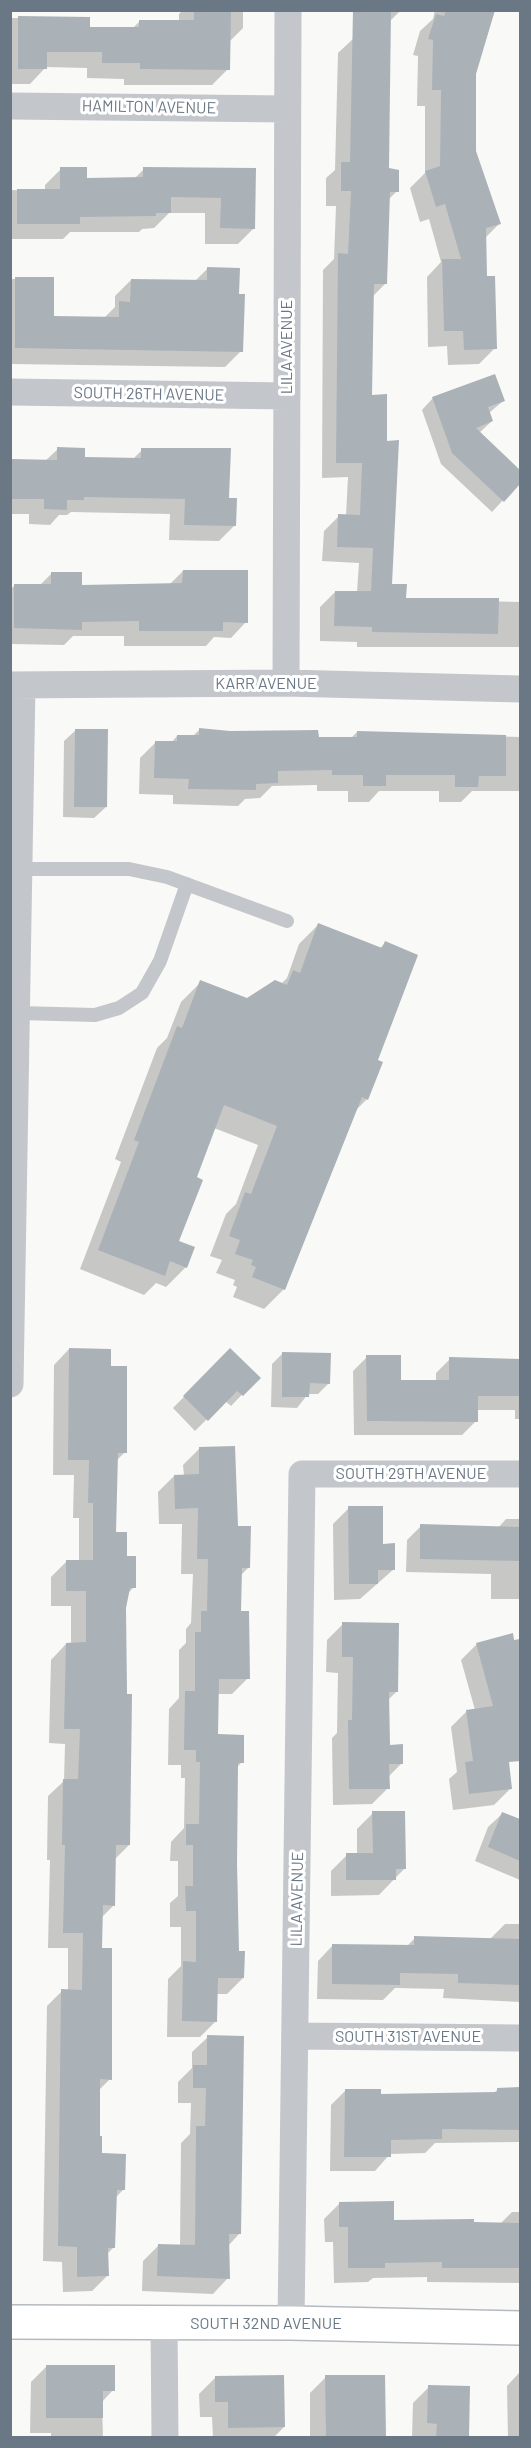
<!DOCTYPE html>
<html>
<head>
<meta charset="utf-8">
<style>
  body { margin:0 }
  #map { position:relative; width:531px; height:2448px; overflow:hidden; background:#f9f9f7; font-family:Barlow,sans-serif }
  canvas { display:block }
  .frame { position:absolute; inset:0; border:12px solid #6a7886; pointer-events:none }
</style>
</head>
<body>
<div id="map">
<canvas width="531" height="2448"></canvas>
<div class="frame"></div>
</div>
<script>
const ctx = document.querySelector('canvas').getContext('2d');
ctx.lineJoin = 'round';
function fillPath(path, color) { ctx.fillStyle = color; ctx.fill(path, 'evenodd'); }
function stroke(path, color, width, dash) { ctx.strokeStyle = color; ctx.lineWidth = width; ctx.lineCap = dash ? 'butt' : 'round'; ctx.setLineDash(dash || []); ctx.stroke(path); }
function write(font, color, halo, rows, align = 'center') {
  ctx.font = font + ' Barlow,sans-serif'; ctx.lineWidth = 6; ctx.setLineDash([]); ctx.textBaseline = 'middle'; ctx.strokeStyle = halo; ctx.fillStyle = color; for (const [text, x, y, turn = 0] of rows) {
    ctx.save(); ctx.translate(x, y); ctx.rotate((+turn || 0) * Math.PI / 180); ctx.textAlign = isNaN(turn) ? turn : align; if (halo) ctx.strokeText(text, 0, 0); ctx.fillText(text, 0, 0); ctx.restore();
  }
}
fillPath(new Path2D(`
  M183 10H243V28L229 42 228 69 212 85H124V79L87 78V68L46 67 30 84H10V18H88V29H132L140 21 179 22V14Z
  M354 10H401L389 22 387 170 397 191 388 200 385 284 372 297 370 396 391 586 405 599 520 602V647H357V642L320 641V607L335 592H357L359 563 322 561 324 531 339 516H346L348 477 322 478 323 270 334 259 336 206H326V178L335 170 338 53 354 38Z
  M435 10H495L475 74 474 151 499 224 485 238 486 278 495 348 479 364 448 365 447 346 428 347 427 277 441 262 429 219 420 222 410 188 425 173V106H417L418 56 413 55 420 31 433 19Z
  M61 169 86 179H134L144 169 255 170 254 228 238 244H205V213H169L154 228 142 229 139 232H70L63 239H10V190L45 191V185Z
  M207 269 237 296 241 351 225 367 10 364V279H53V317L104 318 115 307V296L131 280 195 281Z
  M433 398 503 401 489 413 492 421 479 433 520 472V482L492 512 441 464 422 410Z
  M58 449 84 459 132 460 142 450 228 499 235 525 219 541 169 540 170 514 71 512 67 515H59L50 525 29 524V514H10V461H45Z
  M183 571 246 622 231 638 214 637 206 646H124V636H73L64 645 10 644V590L15 585H40L52 573 80 586 169 585Z
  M76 730 106 807 94 818 63 817 64 741Z
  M199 730 317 739H350L357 732 520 737V791H472L461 802H439V791H379L369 802H348V791H317V785L272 786 260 798 245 799 238 806 173 804V795L139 794 140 758 156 742 171 743 177 736 192 737Z
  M319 924 380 948 385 943 376 1061 367 1099 355 1111 284 1289 264 1309 233 1297 237 1287 233 1285 235 1280 216 1273 222 1260 210 1256 226 1214 236 1204 258 1145 214 1128 195 1178 177 1242 186 1267 166 1287 156 1283 144 1295 80 1269 121 1162 115 1159 157 1048 167 1038 181 1002 201 982 247 1000 281 984 287 978 299 944Z
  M69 1349 109 1368 125 1452 116 1461 115 1533 134 1587 127 1594 125 1608 129 1845 115 1859 114 1905 101 1918V1950L110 2079 99 2090 98 2138 101 2155 124 2189 115 2198 114 2247 106 2255 107 2276 92 2291 63 2292 62 2262 43 2261 47 2006 62 1991H68V1948H48L50 1860H47L48 1796 64 1781 65 1744 49 1743 51 1660 66 1644H71V1606H51V1577L67 1561H79V1518H73L74 1475H53L54 1365Z
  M230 1350 258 1378 231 1406 225 1401 195 1431 173 1408Z
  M283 1353 329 1383 318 1394H308L297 1408 271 1407 272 1364Z
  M367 1357 399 1382 436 1381V1373L450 1359 520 1360V1419H515V1410H476V1421L462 1435H354L353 1371Z
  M199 1449 236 1528 249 1567 240 1576V1612L248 1678 232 1694H217V1736L242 1762 236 1768 238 1953 243 1978 227 1994H216V2021L200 2037H167L168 1979 181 1966V1927H170V1903L178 1896V1861H170L171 1842 184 1828 185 1778H181V1765H168L169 1709 179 1698V1650L186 1643V1629L191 1623 193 1574H181L182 1524H159L158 1492 174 1476H184L183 1465Z
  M349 1508 382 1545 394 1569 360 1599 334 1600 333 1524Z
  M506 1519H520V1599H491V1574L406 1572 407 1540 421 1526 498 1528Z
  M343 1624 397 1691 388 1700 389 1746 402 1763 388 1777V1788L372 1804 333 1805 332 1738 337 1733 338 1673 326 1672 327 1640Z
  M520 1640V1715L502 1720 510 1789 494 1805 453 1810 449 1779 457 1772 451 1727 467 1711 475 1710 461 1660 477 1644Z
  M373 1813 405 1868 379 1895 331 1896V1871L347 1855H357V1829Z
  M502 1814 520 1821V1880L475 1861 488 1827Z
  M505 1924H520V2002L443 1998 444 1989 395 1988 383 2000 317 1999 318 1961 333 1945 406 1947 415 1938 490 1939Z
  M208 2037 240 2233 228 2246V2278L213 2294 142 2291 143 2261 158 2246H180L181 2143 190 2134 191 2103H178V2082L192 2068V2052Z
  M498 2089H520V2142L435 2143 425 2153 390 2154 375 2171H330L331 2105 346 2090 379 2095 493 2094Z
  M339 2204 393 2221 500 2224 512 2212H520V2283L427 2282V2277L373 2278 368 2282 334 2283 333 2242H325L324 2219Z
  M47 2366 113 2390 102 2402 103 2438H51V2433H30L31 2382Z
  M519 2373 520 2438H508L507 2386Z
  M326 2377 384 2438H310V2393Z
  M215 2378 284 2427 273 2438H213L212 2417H200L199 2394Z
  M429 2387 467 2438H412L413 2403Z`), '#0003');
fillPath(new Path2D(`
  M194 10H231L230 70 140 69V63H102V52H47V69H18V16L90 17V27H139V20H194Z
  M353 10H391L389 168 399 170V192H390L387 284H374L372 395 387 394V441L399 440 392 584H407L406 598H499L498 634 372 632V627L334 626 335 591H371L373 548 337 547 338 514 360 515 362 463H336L338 253 348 254 351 191H341V162H350Z
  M446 10H495L476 74V151L501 224 486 228 487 276H495L497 349 464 350 463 331H444L442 259H461L445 204 436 207 425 171 440 166 441 90H432L433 40 428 39 436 14 444 16Z
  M60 167H87V178L143 177V167L256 168 255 229 220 228 221 198 171 197V213H156V216L80 217V224H17V189H60Z
  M207 267 240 268 239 294H245L243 352 15 348V277H54V316L119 317V301L130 302 131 279 207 280Z
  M495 374 505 401 488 407 493 421 476 428 520 470V484L504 502 452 453 432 397Z
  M57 447 85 448V457L141 458V448H231L229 498H237L236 526 184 525 185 499 84 497V500H67V510L44 509V499H11L12 459 57 460Z
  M183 570H248V623L223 622V631H139V621L82 622V630L14 628V584H51V572H82V585L182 583Z
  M199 728 230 731 318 730 319 737H357V731L506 735V776H479L478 787H455V775H386V786H363V775H332V770L278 771V783L256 784V790L188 789 189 779 154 778 155 741H177V735H199Z
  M75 729H108L107 807H74Z
  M318 923 382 948 385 941 418 955 378 1060 383 1062 368 1100 362 1097 285 1290 252 1277 256 1267 251 1265 253 1260 235 1254 240 1240 229 1236 245 1192 251 1194 277 1126 224 1105 197 1177 203 1180 179 1241 195 1247 187 1268 170 1261 165 1276 98 1250 139 1142 134 1140 177 1026 182 1028 200 980 247 998 275 980 287 985 293 970 300 973Z
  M69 1348 111 1349V1366H127V1453H118L116 1532H127V1556H136V1588H130L126 1608 127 1694H132L130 1845H116L115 1906 103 1905 102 1948H112V2080L100 2079V2136H102V2153L126 2154 125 2190H117L115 2248H108L109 2276 77 2277V2247L58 2246 61 1989 82 1990 83 1933H63L65 1845H62L63 1779H78L80 1729H64L66 1643 86 1642V1591H66V1560H93V1503H88L89 1460H68Z
  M230 1348 261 1378 243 1396 237 1391 208 1421 183 1396Z
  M282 1352 331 1353 330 1384 310 1383 309 1397H282Z
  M366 1355H401V1380H449V1357L520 1359V1396H478V1422L367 1421Z
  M235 1446 238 1526H251L250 1568H242L241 1611H249L250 1679H219L218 1734 244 1735V1763H238L237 1866 239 1951H245L244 1978H218L217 2022 182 2021 183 1961 196 1962V1911H186L185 1886H193V1845H186V1824H199L200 1762H196V1750H184L185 1691H195V1632H201V1611H207L208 1559H197L198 1508 175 1509 174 1475 199 1474V1447Z
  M348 1506H383V1544L395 1543V1570H378V1584H349Z
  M420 1524 520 1527V1561L420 1559Z
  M342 1622 399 1623 398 1692H389L390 1745 403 1744V1764H389L390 1789H349L348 1720H352L353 1657H342Z
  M513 1633 514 1640 520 1639V1761L509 1762 512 1789 469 1794 465 1762 473 1761 466 1710 493 1706 476 1643Z
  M372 1811H405L406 1869H396V1880H346V1853H373Z
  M502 1812 520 1819V1861L488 1847Z
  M414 1936 520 1939V1985L458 1983V1974L400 1973V1985L332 1984V1944L414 1945Z
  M207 2035 244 2036 241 2234H229L230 2279 157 2276 158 2244 195 2245 196 2126H205L206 2088H193V2065H207Z
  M520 2087V2130L442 2129V2139L391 2140V2157H344L345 2089H381V2094L497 2092V2088Z
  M394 2201V2220L474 2219V2222L520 2223V2268H442V2262L385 2263V2268H348V2227H339V2202Z
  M46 2365H115V2391H103V2418H46Z
  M284 2375 285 2427 228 2428V2402H215V2376Z
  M325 2375H385L386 2438H326Z
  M428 2385 470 2386 469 2438H436L437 2424 427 2423Z`), '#aab1b7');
const secondary = new Path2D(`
  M10 2322 291 2323 520 2328`);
stroke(secondary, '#b5babf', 36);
stroke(new Path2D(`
  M20 869H129L167 877 287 921
  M18 1013 95 1015 119 1008 142 993 160 961 187 884`), '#c3c6ca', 14);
stroke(new Path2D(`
  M10 106 287 109
  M10 392 287 396
  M286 683 288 10
  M10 685 286 683 520 689
  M10 1384 22 685
  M295 2036 520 2038
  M291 2323 302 1474H520
  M164 2324 165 2438`), '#c3c6ca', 27);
stroke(secondary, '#fff', 33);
write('16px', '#6a7886', '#fff', [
  ["HAMILTON AVENUE",149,107,1],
  ["LILA AVENUE",287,347,-90],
  ["SOUTH 26TH AVENUE",149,394,1],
  ["KARR AVENUE",266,684],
  ["SOUTH 29TH AVENUE",411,1474],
  ["LILA AVENUE",297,1899,-89],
  ["SOUTH 31ST AVENUE",408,2037],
  ["SOUTH 32ND AVENUE",266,2324]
]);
</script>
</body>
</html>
